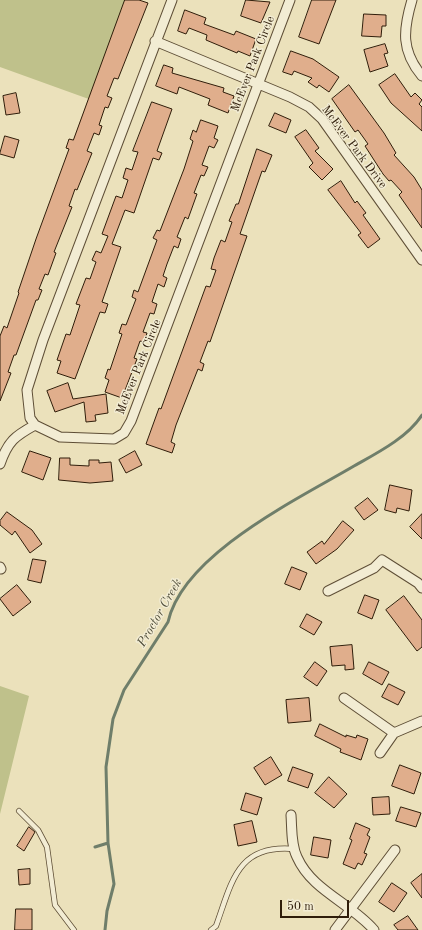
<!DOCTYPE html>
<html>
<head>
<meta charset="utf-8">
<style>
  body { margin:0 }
  #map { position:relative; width:422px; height:930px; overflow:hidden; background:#ebe1bb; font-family:"Old Standard TT",serif }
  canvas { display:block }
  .scale { position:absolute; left:280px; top:900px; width:69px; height:18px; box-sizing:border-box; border:2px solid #2f1d0a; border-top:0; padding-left:5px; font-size:12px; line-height:14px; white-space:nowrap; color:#2f1d0a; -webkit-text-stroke:3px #f2ecd3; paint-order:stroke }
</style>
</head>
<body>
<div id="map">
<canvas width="422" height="930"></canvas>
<div class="scale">50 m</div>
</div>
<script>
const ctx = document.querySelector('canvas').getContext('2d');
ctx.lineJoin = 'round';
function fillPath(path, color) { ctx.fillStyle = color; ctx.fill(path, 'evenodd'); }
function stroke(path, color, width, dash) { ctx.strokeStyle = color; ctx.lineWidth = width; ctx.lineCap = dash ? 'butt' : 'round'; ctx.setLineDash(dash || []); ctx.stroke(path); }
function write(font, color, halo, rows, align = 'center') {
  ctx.font = font + ' "Old Standard TT",serif'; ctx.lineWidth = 3; ctx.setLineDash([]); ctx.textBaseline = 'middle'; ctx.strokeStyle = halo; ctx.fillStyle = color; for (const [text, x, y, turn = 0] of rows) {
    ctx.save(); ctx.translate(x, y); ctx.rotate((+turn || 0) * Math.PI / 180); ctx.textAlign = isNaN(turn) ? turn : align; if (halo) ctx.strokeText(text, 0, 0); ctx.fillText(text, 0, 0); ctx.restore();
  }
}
fillPath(new Path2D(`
  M0 0H139L97 102 0 67Z
  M0 686 29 696 0 814Z`), '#bfc18b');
stroke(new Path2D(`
  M95 847 108 843
  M105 930 107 911 114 884 108 843 106 767 113 719 124 690 168 622C183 554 298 499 354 466 377 453 407 438 422 415`), '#6f7e6a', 3);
const building = new Path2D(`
  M125 0H139L148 3 118 79 114 78 107 96 112 98 108 108 105 107 99 125 102 126 99 135 94 133 87 151 92 153 77 190 75 189 69 206 72 207 54 252 56 253 48 275 45 274 39 289 42 290 38 300H36L16 355H14L8 372 11 373 0 401V336L4 326 7 328 19 293 18 292 36 239 69 149 66 148 69 139 73 140Z
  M246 0 270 2 261 23 241 16Z
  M312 0H336L319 44 299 37Z
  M185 10 206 18 204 24 234 35 236 31 256 39 250 56 238 51 237 53 206 40 207 35 189 28 186 34 178 31Z
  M364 14 386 15V26H382L381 37 362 36Z
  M385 44 388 53 384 54 388 66 370 72 364 50Z
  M291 51 313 59 339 77 329 92 319 85 317 88 308 82 312 78 294 71 292 75 283 72Z
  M164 65 173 68 172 73 224 88 223 92 234 96 228 113 208 105 210 99 179 87 177 94 156 86Z
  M395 74 411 97 415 93 422 100 419 104 422 107V131L391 103 379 85Z
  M349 85 384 133 396 153 394 155 414 177 422 190V228L399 195 402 192 391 180 389 181 383 174 365 146 368 144 358 130 355 132 332 99Z
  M16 93 20 113 6 115 3 96Z
  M152 102 172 109 157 151 162 153 159 160 153 158 134 213 125 210 112 244 121 247 102 302 108 304 105 313 100 312 75 379 57 373 61 361 57 360 66 334 70 335 80 305 76 304 86 278 90 279 96 262 92 260 96 251 101 253 108 236 102 234 116 196 122 198 128 180 123 178 126 168 132 170 138 152 133 151Z
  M275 113 291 120 286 133 269 126Z
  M201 120 218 126 214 138 218 140 214 148 209 146 202 165 208 167 204 176 201 175 194 193 197 194 188 219 185 217 177 237 181 239 178 248 174 246 167 264 163 276 167 278 164 287 158 284 152 302 157 304 154 314 150 313 143 332 147 333 144 342 140 341 134 358 137 359 122 398 105 392 109 380 105 378 108 369 110 370 122 334 119 333 122 324 126 325 136 299 132 297 134 290 138 292 157 240 153 238 157 230 160 231 184 169 193 141 190 139 193 130 196 132Z
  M306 130 319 148 315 151 333 169 322 180 309 167 313 163 295 137Z
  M5 136 19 140 14 158 0 154Z
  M257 149 272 155 265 172 262 171 240 234 247 236 210 342 208 341 200 362 204 364 202 371 198 369 176 425 171 442 175 444 172 453 146 444 159 408 161 409 206 286 210 287 216 270 211 269 214 258 221 240 225 242 232 222 229 221 236 204H238Z
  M341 181 355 203 357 201 366 213 363 215 380 239 368 248 358 235 361 233 328 190Z
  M68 383 73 399 106 394 108 413 95 415 96 421 86 422 84 402 55 412 47 391Z
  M30 451 51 458 43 480 22 472Z
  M135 451 142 465 126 473 119 460Z
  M60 458H70V465L89 466V460H99V463L111 462 113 481 90 483 59 480Z
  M390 485 412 490 409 511 397 508 396 513 385 510Z
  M368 498 378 510 364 520 355 508Z
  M7 512 32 530 42 544 30 553 15 531 12 535 0 525V521Z
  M422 514V539L410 527Z
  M343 521 354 530 337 549 316 564 307 552 322 541 324 544Z
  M33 559 46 561 41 583 28 580Z
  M292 567 307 573 300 590 285 584Z
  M17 585 31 602 13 616 0 599Z
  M365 595 379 600 372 619 358 613Z
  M404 596 422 620V647L417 651 386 610Z
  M307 614 322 622 314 635 300 627Z
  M352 645 354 669 345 670V665L332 666 330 647Z
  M315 662 327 671 317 686 304 677Z
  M369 662 389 672 382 685 363 674Z
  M389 684 405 692 398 705 382 697Z
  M309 698 311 721 288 723 286 700Z
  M320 724 346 737V735L356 738 357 735 368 739 361 760 340 752 341 749 315 736Z
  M271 757 282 775 265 785 254 768Z
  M400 765 421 773 414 794 392 786Z
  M293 767 313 774 308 788 288 781Z
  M329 777 347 794 334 808 315 793Z
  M246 793 262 798 257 815 241 810Z
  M389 797 390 814 373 815 372 798Z
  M401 807 421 813 416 827 396 821Z
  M252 821 257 842 238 846 234 825Z
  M356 823 370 829 367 835 370 837 364 853 367 854 362 865 358 863 355 869 343 864 352 840 350 839Z
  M29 827 35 832 24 851 17 846Z
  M314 837 331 840 328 858 311 855Z
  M30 869V884L19 885 18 870Z
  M422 874V898L411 883Z
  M392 883 407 893 394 912 379 902Z
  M16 909H32V930H15Z
  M408 916 418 930H398L394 925Z`);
fillPath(building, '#e0ae8c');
stroke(building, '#2f1d0a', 1);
const lane = new Path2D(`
  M19 811 38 830 47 847 55 905 74 930
  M211 930 216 926C232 882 237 844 294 849`);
const street = new Path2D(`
  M172 0 43 340 27 390 30 418 35 425 60 437 114 439 124 433 131 421 290 0
  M412 0C403 30 401 51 422 76
  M155 41 290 97 309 107 322 119 422 260
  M0 464C8 441 15 436 35 425
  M0 567 1 569
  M328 591 374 568 382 560 418 583 422 588
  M344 698 394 733
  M380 753 394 733 422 721
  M291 815C292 829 291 845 297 857 312 891 351 903 374 930
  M335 930 395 850`);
stroke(lane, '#5e4e36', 6);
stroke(street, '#5e4e36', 11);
stroke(lane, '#f2ecd3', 4.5);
stroke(street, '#f2ecd3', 9);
write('12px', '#2f1d0a', '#f2ecd3', [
  ["McEver Park Circle",253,64,-69],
  ["McEver Park Drive",354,147,53],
  ["McEver Park Circle",139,367,-68]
]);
write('italic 13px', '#4f4d3a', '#f2ecd3', [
  ["Proctor Creek",160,613,-60]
]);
</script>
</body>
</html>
